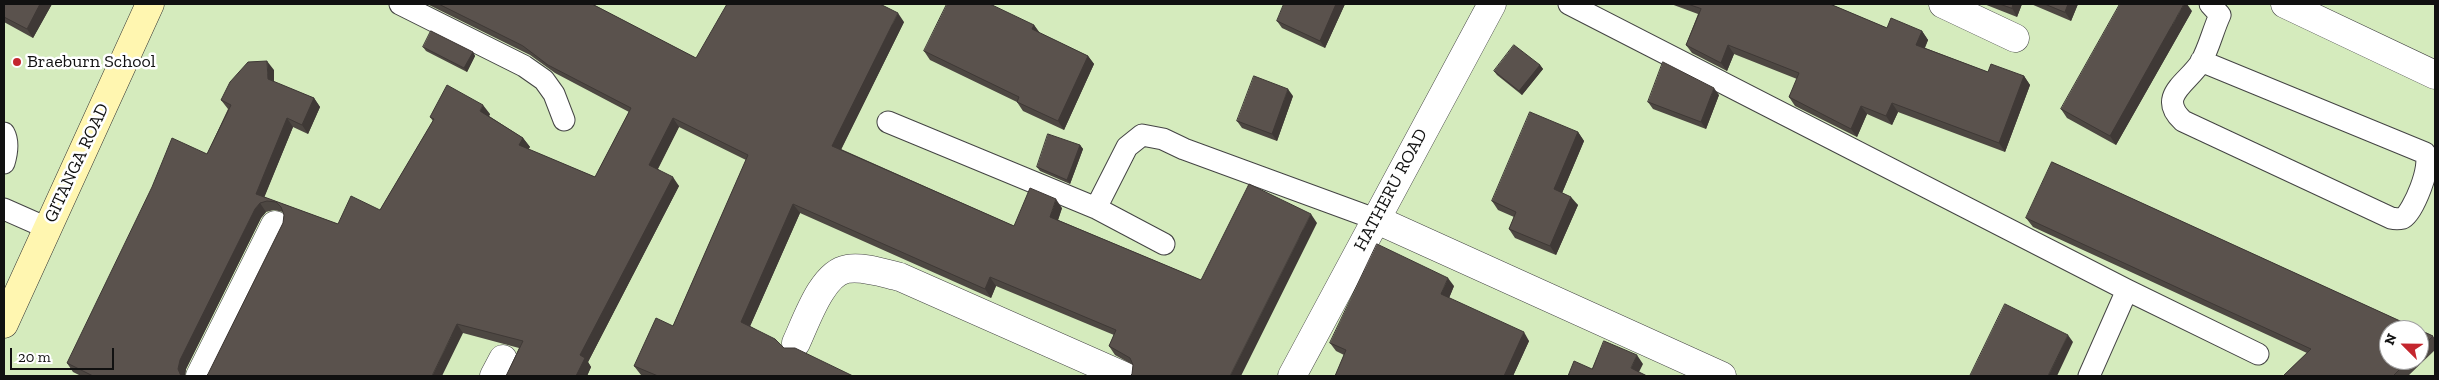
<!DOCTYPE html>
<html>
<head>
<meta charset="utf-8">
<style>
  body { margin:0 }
  #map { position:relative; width:2439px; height:380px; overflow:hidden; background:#fffdf5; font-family:"Zilla Slab",serif }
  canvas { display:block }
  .frame { position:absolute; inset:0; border:5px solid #111; pointer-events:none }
  .north { position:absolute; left:2379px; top:320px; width:50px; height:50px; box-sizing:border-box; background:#fff; border:1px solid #a0a0a0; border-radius:50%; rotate:293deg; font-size:14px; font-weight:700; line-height:20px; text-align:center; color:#111 }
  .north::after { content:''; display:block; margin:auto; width:18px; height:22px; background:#c4262e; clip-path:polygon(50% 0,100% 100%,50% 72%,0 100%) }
  .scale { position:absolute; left:10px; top:348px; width:104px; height:22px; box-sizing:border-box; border:2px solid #111; border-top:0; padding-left:6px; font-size:15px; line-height:18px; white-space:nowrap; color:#111; -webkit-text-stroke:4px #fff; paint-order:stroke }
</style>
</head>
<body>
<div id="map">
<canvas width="2439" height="380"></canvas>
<div class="frame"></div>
<div class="north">N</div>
<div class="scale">20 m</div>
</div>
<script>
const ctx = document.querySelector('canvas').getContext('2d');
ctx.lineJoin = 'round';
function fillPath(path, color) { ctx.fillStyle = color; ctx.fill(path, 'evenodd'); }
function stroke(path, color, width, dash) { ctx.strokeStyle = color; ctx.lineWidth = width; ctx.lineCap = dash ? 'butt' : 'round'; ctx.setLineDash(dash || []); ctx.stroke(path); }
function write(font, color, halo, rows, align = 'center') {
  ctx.font = font + ' "Zilla Slab",serif'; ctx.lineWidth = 5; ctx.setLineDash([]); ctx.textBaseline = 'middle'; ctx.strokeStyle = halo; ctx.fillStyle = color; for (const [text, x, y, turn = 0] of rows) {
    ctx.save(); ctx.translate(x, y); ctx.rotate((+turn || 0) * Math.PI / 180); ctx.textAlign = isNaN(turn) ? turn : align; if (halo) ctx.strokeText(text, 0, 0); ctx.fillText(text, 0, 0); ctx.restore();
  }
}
fillPath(new Path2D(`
  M4 4H2435V376H4ZM2389 330H2419V360H2389Z`), '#d5ebbd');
const lane = new Path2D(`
  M400 4 524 66 544 80 554 94 564 120
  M1569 4 2127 290 2258 354
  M2201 61 2425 153C2433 165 2413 212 2403 218 2399 219 2395 219 2391 218L2183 121C2156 96 2188 83 2201 62 2209 48 2213 30 2220 15L2210 4
  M888 122 1096 208 1127 147 1142 135 1163 139 1184 149 1375 219
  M4 133C9 142 7 153 4 163
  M1096 208 1164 244
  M4 209 47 228
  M2089 376 2127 290`);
const street = new Path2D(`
  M1943 4 2015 38
  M2285 4 2435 75
  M1375 219 1722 376
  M796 343C806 322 822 273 847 269 863 266 883 273 900 277L1124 376
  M200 376 275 225
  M494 376 503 359
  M1292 376 1492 4`);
const secondary = new Path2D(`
  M4 324 150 4`);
stroke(lane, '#444', 23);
stroke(street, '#444', 29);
stroke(secondary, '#333', 29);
stroke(lane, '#fff', 21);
stroke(street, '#fff', 28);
stroke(secondary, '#fff6b0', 28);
fillPath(new Path2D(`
  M4 4H52L33 38 4 22Z
  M427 4H592L696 58 904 22 841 149 1014 226 1062 208 1058 220 1201 280 1317 223 1132 374 1133 365 1115 355 1109 346 1114 335 996 286 991 298 800 213 750 326 784 348 853 376H644L641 375 634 366 673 326 746 160 679 127 658 169 679 186 588 362 591 367 587 376H506L519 348 463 333 208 374 283 223 284 215 283 212 274 210 266 212 261 218 186 369 185 376H81L73 372 67 363 207 154 228 109 221 100 274 70V82L314 98 320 107 308 134 293 127 264 197 338 224 380 210 433 121 430 117 490 114 489 116 523 138 530 147 528 149 595 177 629 112 555 73 530 55Z
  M1284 4H1345L1325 48 1282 28 1277 21Z
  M1671 4H1830L1887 28 1922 31 1928 40 1925 48 1988 72 2024 76 2030 85 2005 152 1898 112 1892 125 1867 114 1857 137 1795 106 1789 97 1797 79 1734 54 1727 71 1692 53 1686 45 1698 14Z
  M1984 4H2022L2017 17Z
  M2031 4H2078L2071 21Z
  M2192 11 2116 145 2067 118 2061 109Z
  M1034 25 1040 33 1088 56 1094 64 1064 130 1023 111 1017 102 930 60 924 51Z
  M423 47 473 52 475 56 467 72 426 51Z
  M1540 65 1543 69 1522 95 1497 75 1494 71Z
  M1719 95 1706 129 1653 109 1648 102Z
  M1293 96 1277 141 1242 128 1237 121Z
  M1578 132 1584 141 1562 193 1578 205 1556 255 1515 238 1509 229 1514 217 1498 210 1492 201Z
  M1080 145 1083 149 1070 184 1040 171 1037 167Z
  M2052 162 2433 336 2435 339V350L2408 376H2283L2307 353 2033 227 2026 218ZM2389 330H2419V360H2389Z
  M1454 286 1449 298 1529 341 1513 376H1335L1344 355 1336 351 1330 343Z`), '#4d4742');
fillPath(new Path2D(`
  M40 4H52L33 38 27 29Z
  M1336 4H1345L1325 48 1320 41Z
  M2013 4H2022L2017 17 2012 8Z
  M2068 4H2078L2071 21 2065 12Z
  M2184 4H2187L2192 11 2116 145 2110 136Z
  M898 13 904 22 839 154 832 146Z
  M1034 25 1040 34 1032 29Z
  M1922 31 1928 40 1922 53 1916 45Z
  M1728 45 1734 54 1727 71 1721 63Z
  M473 52 475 56 467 72 464 68Z
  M1088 56 1094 64 1064 130 1058 121Z
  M267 61 274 70V88L268 79Z
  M1540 65 1543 69 1522 95 1519 91Z
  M2024 76 2030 85 2005 152 1999 143Z
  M1714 88 1719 95 1706 129 1701 122Z
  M1288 89 1293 96 1277 141 1272 134Z
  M314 98 320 107 308 134 302 125Z
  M1892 103 1898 112 1892 125 1886 116Z
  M483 105 490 114 487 120 480 111Z
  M1861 106 1867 114 1857 137 1851 129Z
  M287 118 293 127 262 203 256 194Z
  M673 118 679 127 655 174 649 165Z
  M1578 132 1584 141 1560 198 1554 189Z
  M523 138 530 147 525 154 519 145Z
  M1080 145 1083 149 1070 184 1067 180Z
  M673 177 679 186 588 362 591 367 587 376H576L580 355Z
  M1571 197 1578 205 1556 255 1550 246Z
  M1056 199 1062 208 1056 226 1050 217Z
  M260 203 266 212 261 218 186 369 185 376H181L178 369 180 360 255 209Z
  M793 204 800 213 748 331 741 322Z
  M1311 214 1317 223 1241 376H1230Z
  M990 277 996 286 991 298 985 289Z
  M1448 278 1454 286 1447 303 1441 294Z
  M457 324 463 333 442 376H432Z
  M1524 332 1529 341 1513 376H1504Z
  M2068 335 2073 342 2057 376H2048Z
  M1637 355 1643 364 1637 376 1631 368Z`), '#3f3936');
const building = new Path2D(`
  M4 4H40L27 29 4 17Z
  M439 4H592L696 58 727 4H880L898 13 832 146 1014 226 1030 188 1056 199 1050 217 1201 280 1249 184 1311 214 1230 376H1130L1132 374 1133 365 1130 358 1109 346 1116 330 990 277 985 289 793 204 741 322 775 339 784 348H795L853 376H658L634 366 656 318 673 326 748 155 673 118 649 165 673 177 580 355 585 358 576 376H506L523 341 457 324 432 376H206L208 374 283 223 284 215 281 207 276 202 267 201 260 203 255 209 180 360 178 369 181 376H93L67 363 152 187 172 138 207 154 231 105 221 100 230 82 248 62 267 61 268 79 314 98 302 125 287 118 256 194 338 224 351 196 380 210 434 119 430 117 447 85 483 105 480 111 523 138 519 145 595 177 631 108 548 65 523 46Z
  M947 4H990L1034 25 1032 29 1088 56 1058 121 1017 102 1019 97 924 51Z
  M1284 4H1336L1320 41 1277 21Z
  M1688 4H1830L1887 28 1891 18 1922 31 1916 45 1988 72 1991 64 2024 76 1999 143 1892 103 1886 116 1861 106 1851 129 1789 97 1799 73 1728 45 1721 63 1686 45 1701 9Z
  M2000 4H2013L2012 8Z
  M2045 4H2068L2065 12Z
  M2120 4H2184L2110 136 2061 109Z
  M431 31 473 52 464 68 423 47Z
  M1514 45 1540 65 1519 91 1494 71Z
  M1663 62 1714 88 1701 122 1648 102Z
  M1254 76 1288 89 1272 134 1237 121Z
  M1530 112 1578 132 1554 189 1571 197 1550 246 1509 229 1516 212 1492 201Z
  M1048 134 1080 145 1067 180 1037 167Z
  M2052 162 2433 336 2419 350V330H2389V360H2409L2393 376H2283L2311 349 2026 218Z
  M1377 244 1448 278 1441 294 1524 332 1504 376H1335L1346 350 1330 343Z
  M2005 304 2068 335 2048 376H1970Z
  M1604 341 1637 355 1631 368 1647 376H1568L1574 361 1592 369Z`);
fillPath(building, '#5a524d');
stroke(building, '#3f3936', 1);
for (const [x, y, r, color] of [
  [17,62,5,"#c4262e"]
]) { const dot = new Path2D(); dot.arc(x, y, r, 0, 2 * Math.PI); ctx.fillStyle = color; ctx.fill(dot); stroke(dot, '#fff', 2); }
write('18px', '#111', '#fff', [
  ["Braeburn School",27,62]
], 'left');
write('18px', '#111', '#fff', [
  ["GITANGA ROAD",77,163,-65],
  ["HATHERU ROAD",1391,190,-62]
]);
</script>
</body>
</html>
